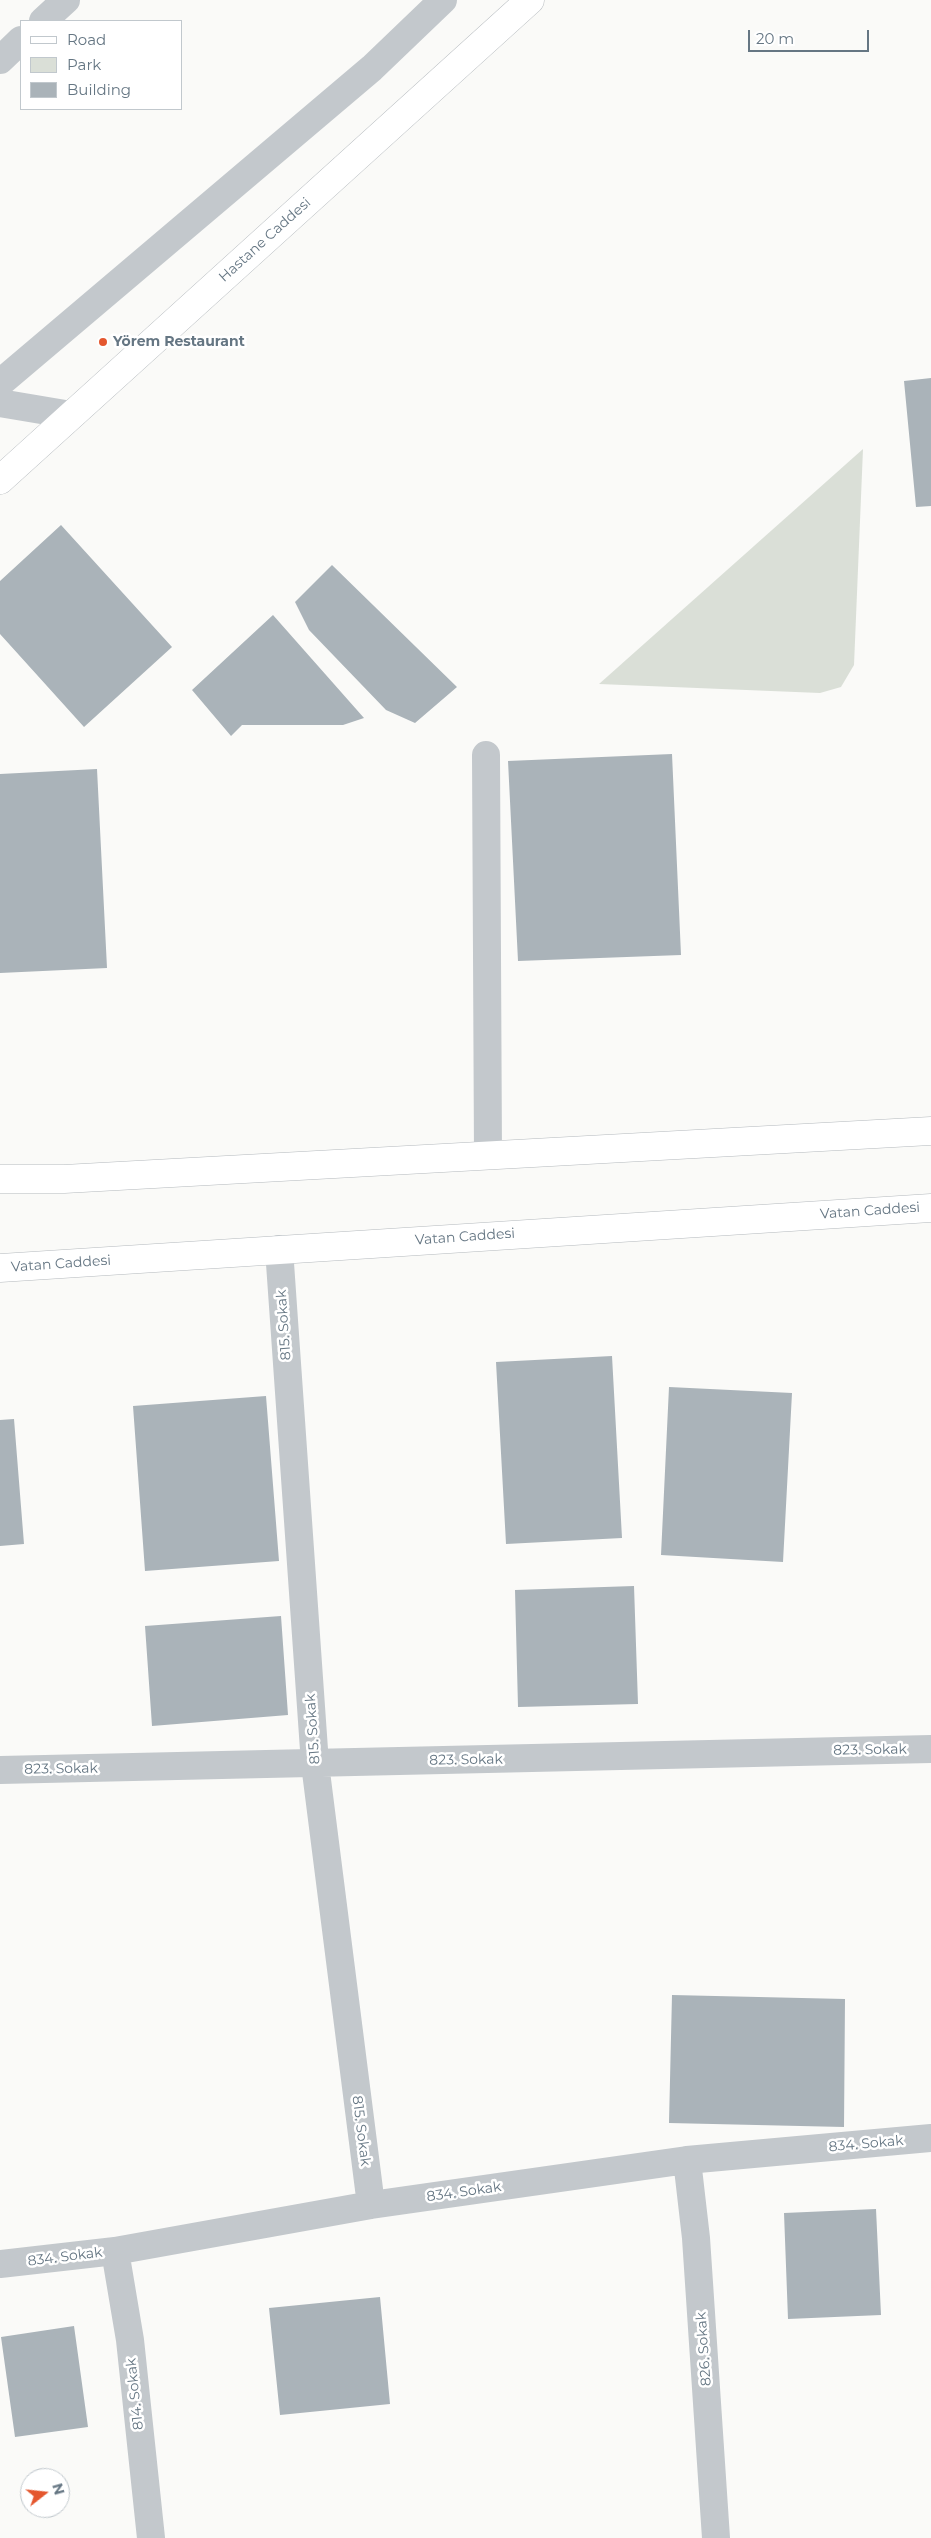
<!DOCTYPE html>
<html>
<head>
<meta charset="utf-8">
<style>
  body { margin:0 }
  #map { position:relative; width:931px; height:2538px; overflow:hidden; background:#fafaf8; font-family:Montserrat,sans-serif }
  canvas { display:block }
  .legend { position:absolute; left:20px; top:20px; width:162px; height:90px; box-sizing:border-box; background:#fff; border:1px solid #c1c8cd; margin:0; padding:6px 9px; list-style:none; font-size:15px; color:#657683 }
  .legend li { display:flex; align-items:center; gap:10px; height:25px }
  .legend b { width:25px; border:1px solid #c1c8cd }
  .north { position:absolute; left:20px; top:2468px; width:50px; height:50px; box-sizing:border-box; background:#fff; border:1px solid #c1c8cd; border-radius:50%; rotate:74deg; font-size:14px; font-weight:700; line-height:20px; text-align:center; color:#657683 }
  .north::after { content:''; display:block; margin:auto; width:18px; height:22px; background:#e4572e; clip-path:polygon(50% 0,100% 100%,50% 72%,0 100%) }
  .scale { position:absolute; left:748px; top:30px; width:121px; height:22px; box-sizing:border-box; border:2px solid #657683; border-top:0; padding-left:6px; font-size:15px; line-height:18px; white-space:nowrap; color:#657683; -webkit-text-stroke:4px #fff; paint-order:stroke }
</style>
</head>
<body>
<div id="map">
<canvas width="931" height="2538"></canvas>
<ul class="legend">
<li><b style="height:6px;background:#fff"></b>Road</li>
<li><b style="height:14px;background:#dadfd7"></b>Park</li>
<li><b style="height:14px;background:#aab3b9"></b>Building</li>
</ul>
<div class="north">N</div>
<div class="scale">20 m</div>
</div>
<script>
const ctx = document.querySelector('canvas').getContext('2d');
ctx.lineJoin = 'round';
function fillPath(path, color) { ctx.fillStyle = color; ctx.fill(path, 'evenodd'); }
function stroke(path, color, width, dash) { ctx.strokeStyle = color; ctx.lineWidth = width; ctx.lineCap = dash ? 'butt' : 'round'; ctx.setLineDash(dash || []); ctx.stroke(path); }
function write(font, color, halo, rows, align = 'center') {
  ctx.font = font + ' Montserrat,sans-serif'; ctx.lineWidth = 5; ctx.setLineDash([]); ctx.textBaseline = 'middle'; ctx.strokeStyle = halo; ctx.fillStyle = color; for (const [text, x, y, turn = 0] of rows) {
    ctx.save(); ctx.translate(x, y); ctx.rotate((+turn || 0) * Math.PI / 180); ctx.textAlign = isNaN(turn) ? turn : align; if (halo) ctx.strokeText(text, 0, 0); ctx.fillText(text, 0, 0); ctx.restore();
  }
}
fillPath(new Path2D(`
  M863 449 854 665 841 687 820 693 599 684Z`), '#dadfd7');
fillPath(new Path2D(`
  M931 378V506L916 507 904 381Z
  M61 525 172 647 84 727 0 634V581Z
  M332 565 457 687 415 723 386 710 309 630 295 602Z
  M273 615 364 718 343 725H242L231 736 192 690Z
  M672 754 681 955 518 961 508 761Z
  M97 769 107 968 0 973V774Z
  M612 1356 622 1538 506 1544 496 1362Z
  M669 1387 792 1393 783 1562 661 1555Z
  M266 1396 279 1561 145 1571 133 1406Z
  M14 1419 24 1544 0 1546V1420Z
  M634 1586 638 1704 518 1707 515 1590Z
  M281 1616 288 1715 152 1726 145 1626Z
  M672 1995 845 1999 844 2127 669 2123Z
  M876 2209 881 2315 788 2319 784 2213Z
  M380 2297 390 2404 280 2415 269 2308Z
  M74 2326 88 2427 15 2437 1 2337Z`), '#aab3b9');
const major = new Path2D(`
  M0 480 530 0`);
const highway = new Path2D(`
  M0 1179H64L931 1131
  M0 1268 931 1208`);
stroke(major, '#b5babe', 29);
stroke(highway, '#b4b9bd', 29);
stroke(new Path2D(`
  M43 21 66 0
  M0 60 21 40
  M0 383 372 68 443 0
  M0 403 71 415
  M486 755 488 1155
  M279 1249 315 1764 371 2205
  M0 1770 931 1749
  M687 2160 696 2238 716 2538
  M115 2251 130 2340 151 2538
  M0 2264 115 2251 371 2205 687 2160 931 2138`), '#c3c8cc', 28);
stroke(major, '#fff', 28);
stroke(highway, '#fff', 28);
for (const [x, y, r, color] of [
  [103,342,5,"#e4572e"]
]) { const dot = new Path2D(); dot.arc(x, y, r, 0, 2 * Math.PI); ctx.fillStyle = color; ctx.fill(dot); stroke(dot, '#fff', 2); }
write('14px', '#657683', '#fff', [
  ["Hastane Caddesi",265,240,-42],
  ["Vatan Caddesi",870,1211,-4],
  ["Vatan Caddesi",465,1237,-4],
  ["Vatan Caddesi",61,1264,-4],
  ["815. Sokak",284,1325,-94],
  ["815. Sokak",313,1729,-94],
  ["823. Sokak",870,1750,-1],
  ["823. Sokak",466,1760,-1],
  ["823. Sokak",61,1769,-1],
  ["815. Sokak",361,2131,83],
  ["834. Sokak",866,2144,-5],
  ["834. Sokak",464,2192,-8],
  ["834. Sokak",65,2257,-7],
  ["826. Sokak",704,2349,-94],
  ["814. Sokak",135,2394,-96]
]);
write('bold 14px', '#657683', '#fff', [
  ["Yörem Restaurant",113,342]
], 'left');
</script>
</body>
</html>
